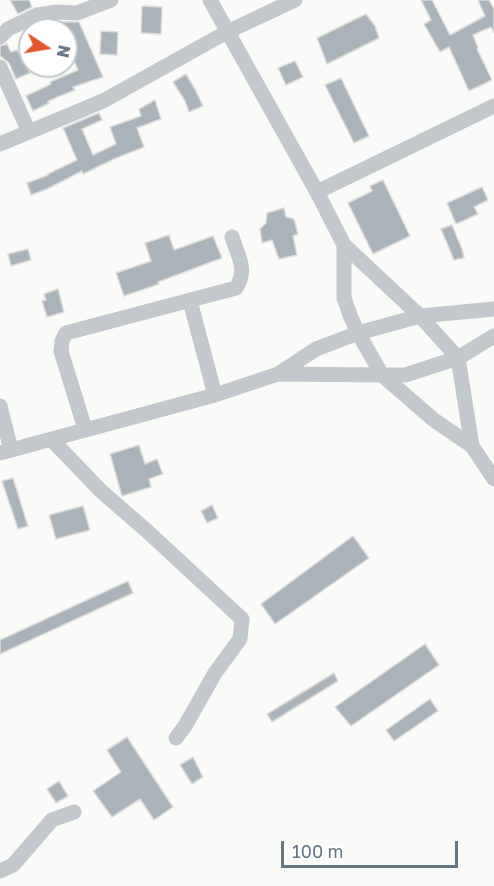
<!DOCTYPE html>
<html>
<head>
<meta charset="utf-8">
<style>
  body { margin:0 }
  #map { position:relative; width:494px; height:886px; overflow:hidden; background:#fafaf8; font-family:"Golos Text",sans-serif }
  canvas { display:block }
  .north { position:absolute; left:18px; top:18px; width:60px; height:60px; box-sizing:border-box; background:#fff; border:2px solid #c1c8cd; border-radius:50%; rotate:102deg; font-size:16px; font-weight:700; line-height:24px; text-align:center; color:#657683 }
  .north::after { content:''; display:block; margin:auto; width:21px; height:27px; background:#e4572e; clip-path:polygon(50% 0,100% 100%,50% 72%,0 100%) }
  .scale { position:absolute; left:281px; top:841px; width:177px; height:27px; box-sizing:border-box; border:3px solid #657683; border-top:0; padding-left:8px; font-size:18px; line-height:21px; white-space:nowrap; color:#657683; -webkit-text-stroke:4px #fff; paint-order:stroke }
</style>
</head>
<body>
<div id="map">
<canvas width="494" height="886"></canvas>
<div class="north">N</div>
<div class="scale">100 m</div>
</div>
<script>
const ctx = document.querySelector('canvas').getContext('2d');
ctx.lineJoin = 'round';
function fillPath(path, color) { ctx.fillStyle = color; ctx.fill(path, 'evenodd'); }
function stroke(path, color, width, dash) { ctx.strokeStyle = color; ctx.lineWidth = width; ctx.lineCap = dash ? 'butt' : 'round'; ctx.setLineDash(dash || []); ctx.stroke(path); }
const building = new Path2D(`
  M10 0H29L32 7 18 14Z
  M421 0H432L450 35 485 16 478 0H489L494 9V33L491 27 473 35 478 48 477 49 492 80 469 91 449 47 440 52 424 24 431 20Z
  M142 6 162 7 161 34 141 33Z
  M366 14 375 26 379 38 327 64 317 38Z
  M62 22H79L103 77 73 87 75 90 48 101 49 103 33 111 26 96 51 84 50 82 78 70 68 47 72 45Z
  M101 31 118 32 117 55 100 54Z
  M7 44 11 52 17 50 30 73 16 79 9 63 0 56V46Z
  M295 61 303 77 286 85 278 68Z
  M186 74 196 91 203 106 189 112 185 101 173 82Z
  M341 78 369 136 354 143 325 85Z
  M155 100 161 119 137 128 144 147 114 159 83 174 82 171 47 189 31 195 27 183 48 175V174L77 160 63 128 99 113 102 120 82 129 93 155 116 144 110 127 141 116 139 109Z
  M383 180 410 236 373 254 348 203 372 191 370 186Z
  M482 187 488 200 474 207 478 214 456 224 447 203Z
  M284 208 286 217 294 219 298 234 293 236 297 255 279 259 272 240 262 243 260 229 266 223 267 213Z
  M452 225 462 249 464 258 454 260 441 229Z
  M169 235 174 250 213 236 222 258 158 282 159 284 124 296 116 273 151 261 145 243Z
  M28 249 31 260 11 266 8 254Z
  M58 289 64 312 47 317 42 301 46 300 44 294Z
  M139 445 145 464 157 459 163 474 149 479 151 487 122 496 110 454Z
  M13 478 28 526 18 529 2 481Z
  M212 505 218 518 207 523 201 511Z
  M83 506 90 530 56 539 49 515Z
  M353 536 369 558 275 624 261 604Z
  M128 581 133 593 0 654V640Z
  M425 644 439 665 351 726 335 707Z
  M334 673 338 681 272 722 267 714Z
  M430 699 438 711 394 741 386 730Z
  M127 737 173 807 154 820 140 799 112 817 93 791 121 772 107 750Z
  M193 757 203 777 192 784 180 765Z
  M59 781 68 796 56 803 47 789Z`);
fillPath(building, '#aab3b9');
stroke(building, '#dcdcda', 1.5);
stroke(new Path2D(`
  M210 0 317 192 344 245 420 316 458 358 472 446
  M0 37 8 29 37 15 57 12 77 13 111 0
  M0 67 29 132
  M0 144 103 101 227 32 295 0
  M317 192 494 106
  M344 245V298L350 315 358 333 382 375 434 420 472 446 494 479
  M190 301 215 395
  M278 374 382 375H405L458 358 494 336
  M0 406 11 450
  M85 429 61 351 62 341 66 333 236 288C248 270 238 256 232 237
  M51 439 101 491 147 531 242 619 240 639 215 673 185 726 176 738
  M0 453 215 395 278 374 316 349 358 333 420 316 494 309
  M0 871 13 865 52 820 74 812`), '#c3c8cc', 15);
</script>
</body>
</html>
